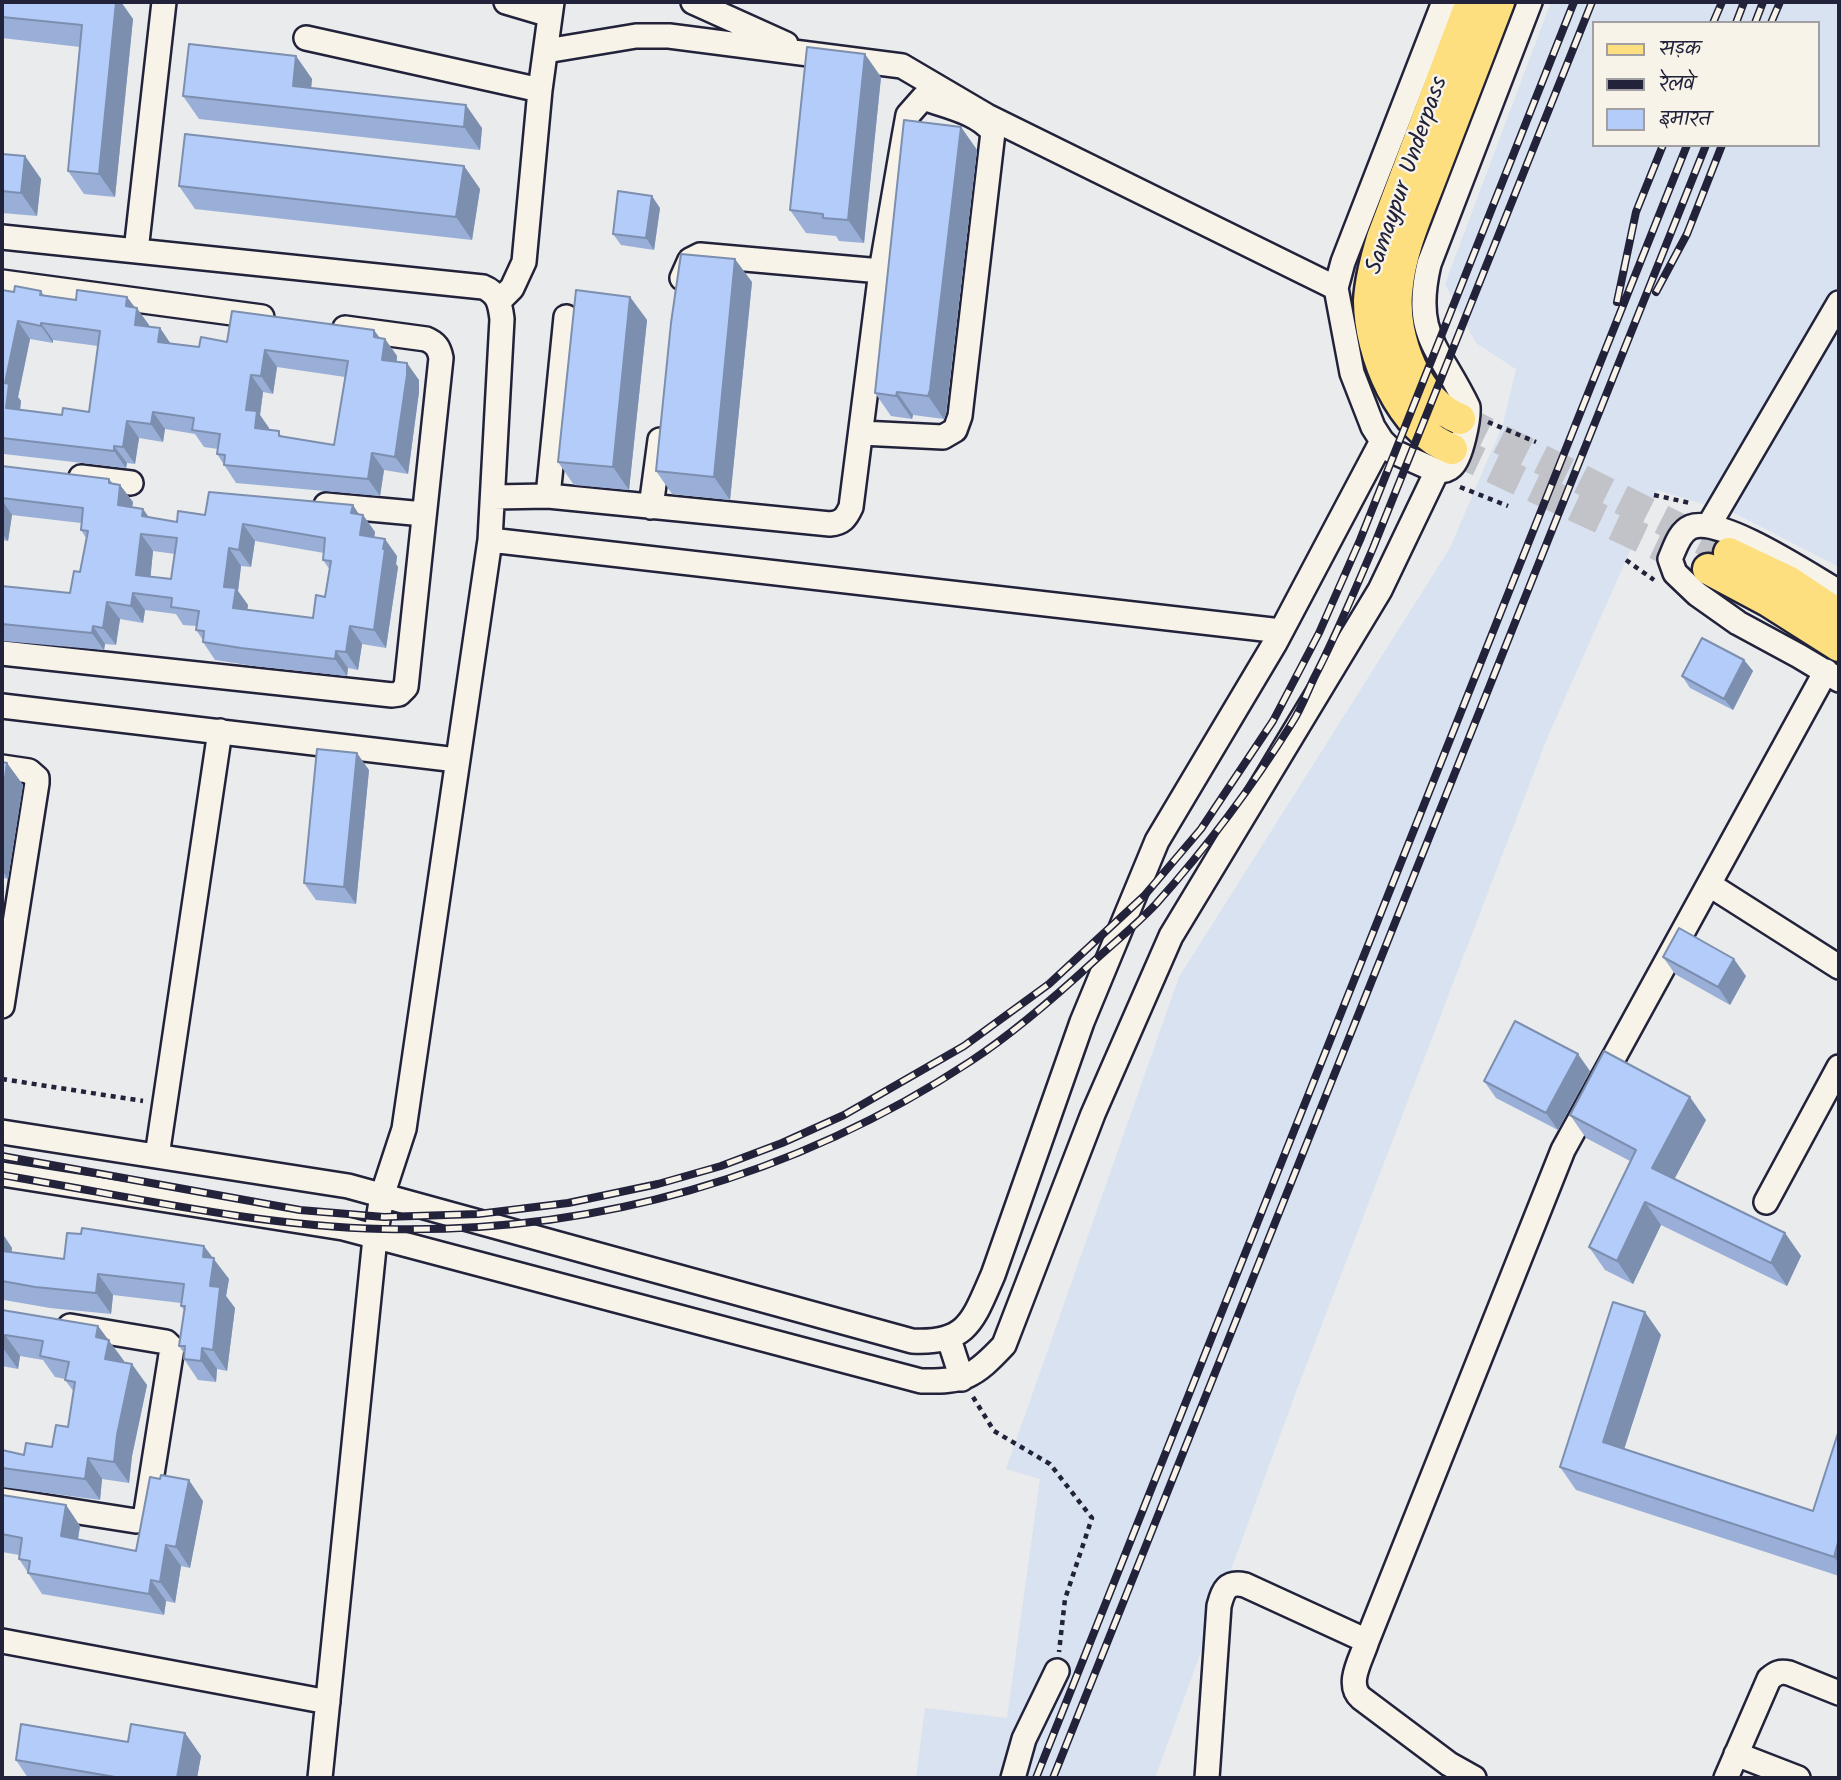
<!DOCTYPE html>
<html>
<head>
<meta charset="utf-8">
<style>
  body { margin:0 }
  #map { position:relative; width:1841px; height:1780px; overflow:hidden; background:#e9ebec; font-family:Kalam,"Playpen Sans Deva",sans-serif }
  canvas { display:block }
  .frame { position:absolute; inset:0; border:4px solid #22223b; pointer-events:none }
  .legend { position:absolute; left:1592px; top:21px; width:228px; height:126px; box-sizing:border-box; background:#f7f3e8; border:2px solid #a29fa3; margin:0; padding:9px 12px; list-style:none; font-size:21px; color:#22223b }
  .legend li { display:flex; align-items:center; gap:14px; height:35px }
  .legend b { width:35px; border:2px solid #a29fa3 }
</style>
</head>
<body>
<div id="map">
<canvas width="1841" height="1780"></canvas>
<div class="frame"></div>
<ul class="legend">
<li><b style="height:9px;background:#fedf80"></b>सड़क</li>
<li><b style="height:9px;background:#22223b"></b>रेलवे</li>
<li><b style="height:19px;background:#b3ccfa"></b>इमारत</li>
</ul>
</div>
<script>
const ctx = document.querySelector('canvas').getContext('2d');
ctx.lineJoin = 'round';
function fillPath(path, color) { ctx.fillStyle = color; ctx.fill(path, 'evenodd'); }
function stroke(path, color, width, dash) { ctx.strokeStyle = color; ctx.lineWidth = width; ctx.lineCap = dash ? 'butt' : 'round'; ctx.setLineDash(dash || []); ctx.stroke(path); }
function write(font, color, halo, rows, align = 'center') {
  ctx.font = font + ' Kalam,sans-serif'; ctx.lineWidth = 5; ctx.setLineDash([]); ctx.textBaseline = 'middle'; ctx.strokeStyle = halo; ctx.fillStyle = color; for (const [text, x, y, turn = 0] of rows) {
    ctx.save(); ctx.translate(x, y); ctx.rotate((+turn || 0) * Math.PI / 180); ctx.textAlign = isNaN(turn) ? turn : align; if (halo) ctx.strokeText(text, 0, 0); ctx.fillText(text, 0, 0); ctx.restore();
  }
}
fillPath(new Path2D(`
  M1551 2H1839V567L1736 514 1657 490 1548 736 1294 1397 1155 1778H916L925 1708 1007 1718 1040 1479 1006 1469 1179 977 1450 548 1503 424 1516 369 1476 343 1445 284ZM1594 23H1818V145H1594Z`), '#d9e2f0');
stroke(new Path2D(`
  M1460 419 1729 553
  M1452 449 1708 569`), '#c1c3c9', 30, [30, 15]);
const minor = new Path2D(`
  M506 2 550 15
  M693 2 786 44
  M1444 2 1343 262 1336 288 1352 373 1373 427 1382 441 1392 451 1437 471C1443 471 1448 470 1452 466 1461 458 1469 419 1468 407 1440 348 1412 336 1429 264L1530 2
  M306 38 540 90
  M546 51 636 36H669L902 66 987 116 1336 288
  M2 237 483 287C498 293 500 303 502 319L490 540 404 1129 382 1196 375 1238 320 1778
  M136 251 164 2
  M682 278 690 260 700 255 881 271
  M2 282 262 317
  M499 301 512 288 524 262 540 90 552 2
  M81 477 131 483
  M548 496 566 317
  M494 497 548 496 830 524C842 523 846 518 851 507L881 271 904 137 908 115 923 98C946 106 977 112 993 132L960 416 955 430 943 437 861 433
  M326 505 424 514
  M651 507 660 440
  M1709 525 1839 303
  M490 540 1281 631
  M1839 592C1811 576 1720 515 1691 527 1679 532 1675 548 1670 559L1675 573 1697 594 1738 623 1799 656 1839 680
  M2 653 392 695 399 694 406 687 441 358C439 348 436 343 426 339L345 328
  M2 706 457 760
  M2 767 29 771 37 778V783L2 1006
  M1710 885 1839 967
  M2 1132 348 1186 912 1341C968 1344 973 1320 993 1275L1082 1022 1157 841 1275 643 1382 441
  M157 1156 220 731
  M2 1174 343 1228 921 1381C965 1382 974 1377 1004 1345L1093 1114 1171 936 1380 590 1437 471
  M1766 1202 1839 1067
  M949 1339 962 1379
  M2 1500 136 1521 144 1517 146 1512 172 1348 166 1342 70 1326
  M2 1641 328 1702
  M1736 1754 1798 1778
  M1013 1778 1024 1739 1057 1671
  M1207 1778 1219 1606C1223 1590 1227 1581 1245 1585L1367 1641
  M1474 1778 1449 1764 1361 1698C1345 1684 1362 1658 1367 1641L1563 1150 1826 671
  M1726 1778 1769 1679C1776 1673 1780 1671 1789 1673L1839 1693`);
const major = new Path2D(`
  M1460 419C1417 402 1393 338 1397 293 1400 250 1419 211 1434 171 1456 115 1477 58 1499 2
  M1452 449C1401 431 1369 353 1369 301 1370 280 1376 258 1382 238L1471 2
  M1729 553 1788 581 1839 615
  M1708 569 1768 601 1839 646`);
stroke(minor, '#22223b', 28);
stroke(major, '#22223b', 35);
stroke(new Path2D(`
  M1488 422 1536 442
  M1460 487 1508 506
  M1654 495 1690 503
  M1626 560 1654 580
  M2 1079 143 1101
  M973 1397 994 1431 1050 1464 1092 1518 1065 1599 1059 1652`), '#22223b', 4.5, [5, 5]);
stroke(minor, '#f7f3e8', 23);
stroke(major, '#fedf80', 30);
const rail = new Path2D(`
  M1713 23 1722 2
  M1736 23 1744 2
  M1755 23 1763 2
  M1771 23 1780 2
  M1656 292 1687 234 1722 145
  M1617 302 1636 212 1663 145
  M2 1156 300 1210 384 1217 478 1214 568 1203 658 1184 721 1166 782 1143 844 1115 964 1046 1049 984 1144 896 1201 829 1273 721 1319 633 1360 540 1574 2
  M2 1175C128 1196 256 1226 383 1229 593 1234 795 1177 971 1061 1015 1032 1055 997 1094 961 1115 942 1137 924 1156 904 1206 848 1252 787 1292 723 1301 709 1307 693 1314 678 1336 636 1354 592 1373 548L1592 2
  M1036 1778 1687 145
  M1053 1778 1706 145`);
stroke(rail, '#22223b', 8);
stroke(rail, '#f7f3e8', 5, [16]);
fillPath(new Path2D(`
  M2 2H121L133 19 115 197 84 194 68 171 80 47 2 38Z
  M296 56 312 79 311 88 482 128 480 150 199 119 183 96Z
  M881 77 864 243 839 241 836 236 806 233 790 210Z
  M961 127 977 150 946 413 944 419 913 415 912 419 891 416 875 393Z
  M2 154 25 156 41 179 37 216 2 213Z
  M464 166 480 189 472 240 195 209 179 186Z
  M660 208 654 250 621 245 613 234Z
  M752 282 730 500 672 494 656 471Z
  M2 290 14 292 41 291 44 295 76 300 127 297 149 325V327L160 328 171 344 199 347 227 342 374 330 380 338 385 339 397 356V361L419 380V392L408 474 384 470 380 496 236 483 217 454 218 449 204 447 195 434 165 429 163 442 139 438 135 464 127 463 126 468 4 454 2 455ZM30 339 53 343V340L98 346 89 412 62 415 20 410 21 401 18 397ZM277 367 345 377 334 445 283 436 269 430V428L260 415 263 392 273 394Z
  M630 297 647 320 629 490 574 485 558 462Z
  M2 466 109 479 113 484 120 485 133 502 132 507 143 509 149 518 177 522 205 515 353 505 359 515H363L375 532 374 537 397 556 396 564 398 567 386 648 362 644 358 670 348 668 347 676 254 666 215 660 203 642V640L196 630 197 626 183 625 176 614 145 610 143 623 120 619 116 645 105 644 104 650 2 641V578L4 581 3 586 70 593 80 572 86 538 81 530V523L12 515 8 541 2 540ZM255 541 324 553 323 560 330 570 325 597 313 618 247 610 248 605 238 591 241 566 251 567ZM153 551 175 554 171 579 150 577Z
  M1744 660 1753 671 1733 710 1690 688 1682 676Z
  M2 762 7 763 23 785 8 879 4 878 2 892Z
  M369 770 356 904 316 900 304 883Z
  M1663 957 1746 976 1730 1005 1675 974Z
  M1590 1071 1558 1130 1496 1098 1484 1081Z
  M1570 1115 1706 1120 1674 1179 1785 1233 1801 1256 1787 1286 1661 1225 1633 1284 1605 1270 1589 1247 1630 1161 1586 1138Z
  M2 1233 12 1248 11 1253 64 1259 212 1258 229 1279 226 1296 235 1308 227 1371 217 1369 216 1382 198 1380 184 1359V1353L179 1346 184 1310 181 1306V1303L113 1295 111 1314 50 1308 4 1300 2 1301Z
  M2 1310 98 1326 124 1361 123 1362 147 1385 132 1456 129 1483 102 1479 100 1500 2 1487V1450L24 1455 52 1447 68 1427 74 1392 65 1380V1379L55 1377 43 1360 20 1356 18 1369 2 1366Z
  M1661 1335 1624 1449 1813 1511 1839 1430V1576L1576 1490 1560 1467Z
  M2 1495 66 1505 80 1526 78 1539 136 1551 203 1501 190 1568 181 1566 175 1603 166 1601 164 1615 42 1594 19 1559V1555L2 1552Z
  M185 1733 201 1756 197 1778H28L16 1760Z`), '#9aafd7');
fillPath(new Path2D(`
  M116 2H121L133 19 115 197 99 174Z
  M865 54 881 77 864 243 848 220Z
  M296 56 312 79 309 109 293 86Z
  M466 105 482 128 480 150 464 127Z
  M961 127 977 150 946 413 944 419 928 396Z
  M25 156 41 179 37 216 21 193Z
  M464 166 480 189 472 240 456 217Z
  M652 196 660 208 654 250 646 238Z
  M735 259 752 282 730 500 714 477Z
  M127 297 137 311V308L149 325 147 342 135 325 126 306Z
  M630 297 647 320 629 490 613 467Z
  M18 321 30 339 18 397 21 401 18 425 6 408 5 383Z
  M41 323 53 340V343L41 326Z
  M160 328 172 346 158 342Z
  M374 330 384 345 385 339 397 356 395 377 382 360 374 337Z
  M265 350 277 367 273 394 261 376Z
  M407 363 419 380V392L408 474 395 457Z
  M251 375 263 392 260 415 269 428 267 445 255 428 246 410Z
  M897 392 913 415 912 419 896 396Z
  M153 412 165 429 163 442 151 424Z
  M127 421 139 438 135 464 123 447Z
  M114 446 127 463 126 468 114 451Z
  M372 453 384 470 380 496 368 479Z
  M109 479 119 493 120 485 133 502 130 523 118 505 109 483Z
  M2 500 12 515 8 541 2 533Z
  M353 505 362 519 363 515 375 532 372 553 360 535 351 513Z
  M143 509 155 526 142 516Z
  M243 524 255 541 251 567 239 550Z
  M141 534 153 551 149 593 136 575Z
  M385 539 397 556 396 564 398 567 386 648 374 630Z
  M229 548 241 566 238 591 248 605 245 626 233 608 224 587Z
  M133 593 145 610 143 623 131 606Z
  M107 602 120 619 116 645 103 628Z
  M93 626 105 644 104 650 92 633Z
  M350 626 362 644 358 670 346 652Z
  M336 651 348 668 347 676 335 659Z
  M1744 660 1753 671 1733 710 1724 699Z
  M357 753 369 770 356 904 344 887Z
  M7 763 23 785 8 879 2 870V800Z
  M2 875 4 878 2 892Z
  M1734 959 1746 976 1730 1005 1718 987Z
  M1578 1054 1590 1071 1558 1130 1546 1113Z
  M1690 1097 1706 1120 1668 1191 1652 1168Z
  M1645 1202 1661 1225 1633 1284 1617 1261Z
  M2 1233 12 1248 9 1271 2 1261Z
  M1785 1233 1801 1256 1787 1286 1771 1263Z
  M204 1246 229 1279 226 1296 235 1308 227 1371 213 1350 210 1286 203 1257Z
  M98 1274 113 1295 111 1314 96 1293Z
  M1645 1312 1661 1335 1619 1465 1603 1442Z
  M98 1326 124 1361 120 1380 105 1359 96 1337Z
  M5 1335 20 1356 18 1369 3 1348Z
  M202 1348 217 1369 216 1382 201 1361Z
  M132 1364 147 1385 132 1456 129 1483 114 1462 117 1435Z
  M88 1458 102 1479 100 1500 85 1479Z
  M189 1480 203 1501 190 1568 176 1547Z
  M66 1505 80 1526 75 1557 61 1536Z
  M1839 1539V1564L1834 1557Z
  M166 1545 181 1566 175 1603 160 1582Z
  M151 1580 166 1601 164 1615 149 1594Z
  M185 1733 201 1756 197 1778H177Z`), '#7d8faf');
const building = new Path2D(`
  M2 2H116L99 174 68 171 82 25 2 17Z
  M189 44 296 56 293 86 466 105 464 127 183 96Z
  M807 47 865 54 848 220 823 218V214L790 210Z
  M904 120 961 127 930 390 928 396 897 392 896 396 875 393Z
  M185 134 464 166 456 217 179 186Z
  M2 154 25 156 21 193 2 191Z
  M618 191 652 196 646 238 613 234Z
  M681 254 735 259 714 477 656 471 671 323Z
  M15 286 41 291 40 295 76 300 77 290 127 297 126 306 137 308 135 325 160 328 158 342 199 347 201 337 227 342 232 311 374 330V337L385 339 382 360 407 363V375L395 457 372 453 368 479 224 465 225 455 217 454 220 434 192 430 194 418 153 412 151 424 127 421 123 447 114 446V451L2 438V290L14 292ZM18 321 41 326V323L100 331 89 412 63 408 62 415 6 408 9 384 5 383ZM265 350 348 361 334 445 279 436V431L255 428 257 411 246 410 251 375 261 376Z
  M576 290 630 297 613 467 558 462Z
  M2 466 109 479V483L120 485 118 505 143 509 142 516 177 522 178 511 205 515 209 492 353 505 351 513 363 515 360 535 385 539 383 549H385L374 630 350 626 346 652 336 651 335 659 241 648 203 642 204 631 196 630 199 611 171 607 172 598 133 593 131 606 107 602 103 628 93 626 92 633 2 624V586L70 593 74 571 80 572 88 531 81 530 83 508 2 498ZM243 524 325 538 323 560 331 561 325 597 316 595 313 618 233 608 236 588 224 587 229 548 239 550ZM141 534 177 538 171 579 136 575Z
  M1702 638 1744 660 1724 699 1682 676Z
  M317 749 357 753 344 887 304 883Z
  M2 762 7 763 2 800Z
  M1679 928 1734 959 1718 987 1663 957Z
  M1515 1021 1578 1054 1546 1113 1484 1081Z
  M1604 1051 1690 1097 1652 1168 1785 1233 1771 1263 1645 1202 1617 1261 1589 1247 1636 1150 1570 1115Z
  M82 1228 204 1246 203 1257 214 1258 210 1286 220 1287 213 1350 202 1348 201 1361 184 1359 185 1346H179L185 1306H181L184 1284 98 1274 96 1293 35 1287 2 1281V1251L64 1259 67 1233 81 1234Z
  M1613 1302 1645 1312 1603 1442 1813 1511 1839 1430V1539L1834 1557 1560 1467Z
  M2 1310 98 1326 96 1337 109 1340 105 1359 132 1364 117 1435 114 1462 88 1458 85 1479 2 1468V1450L24 1455 26 1443 52 1447 56 1425 68 1427 75 1382 65 1380 69 1362 40 1356 43 1341 5 1335 3 1348 2 1347Z
  M161 1475 189 1480 176 1547 166 1545 160 1582 151 1580 149 1594 28 1573 30 1561 19 1559 22 1538 2 1534V1495L66 1505 61 1536 136 1551 150 1477 160 1479Z
  M21 1724 128 1742 131 1724 185 1733 177 1778H121L16 1760Z`);
fillPath(building, '#b3ccfa');
stroke(building, '#7d8faf', 2);
write('24px', '#22223b', '#f7f3e8', [
  ["Samaypur Underpass",1409,176,-71]
]);
</script>
</body>
</html>
